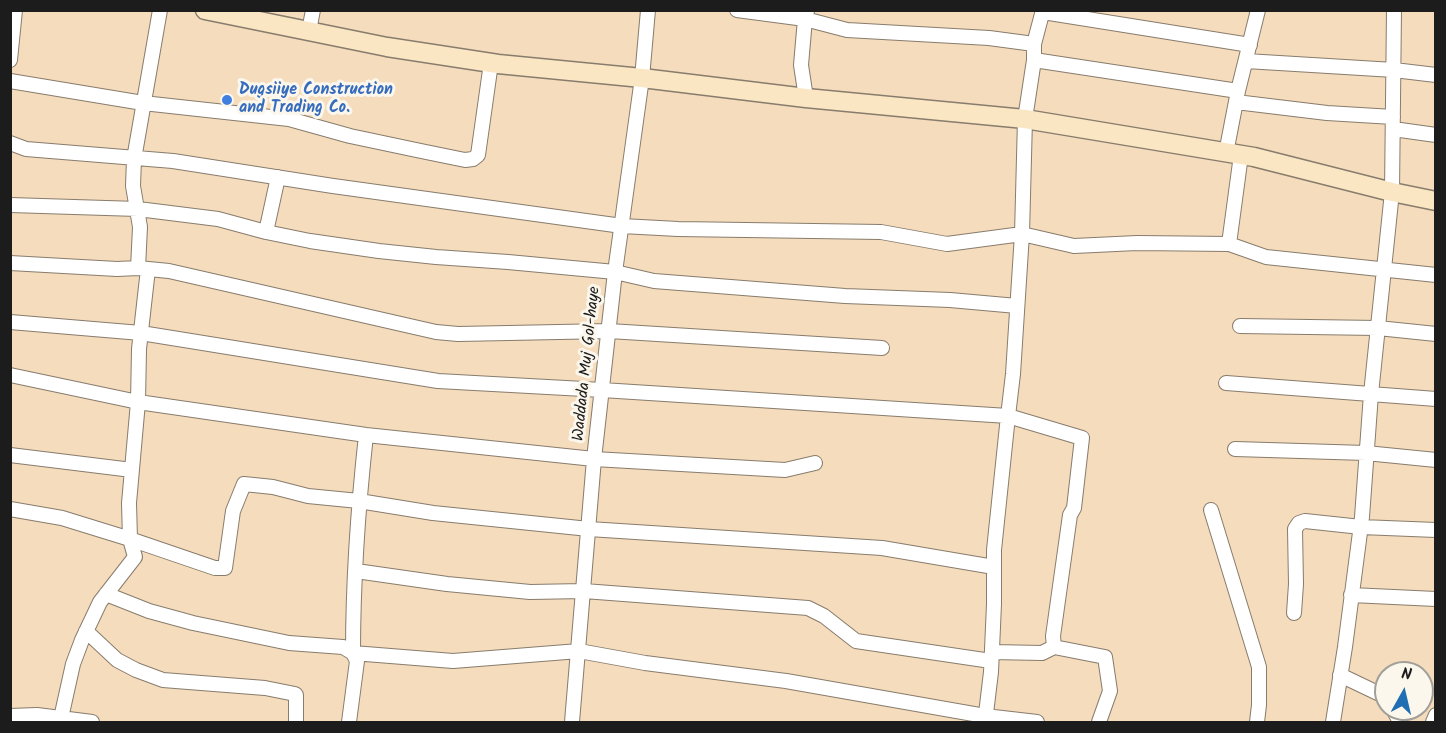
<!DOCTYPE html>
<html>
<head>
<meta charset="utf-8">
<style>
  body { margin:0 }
  #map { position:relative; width:1446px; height:733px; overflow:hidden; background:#f4dcbd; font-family:Kalam,sans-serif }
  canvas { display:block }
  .frame { position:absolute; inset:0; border:12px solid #1c1c1c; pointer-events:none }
  .north { position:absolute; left:1374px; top:661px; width:60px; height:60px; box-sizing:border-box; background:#fbf7ec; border:2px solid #a29f99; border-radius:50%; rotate:8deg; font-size:16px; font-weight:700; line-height:24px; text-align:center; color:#1c1c1c }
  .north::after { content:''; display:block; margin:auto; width:21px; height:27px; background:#1f6fb2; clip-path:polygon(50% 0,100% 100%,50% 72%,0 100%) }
</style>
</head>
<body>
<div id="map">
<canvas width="1446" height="733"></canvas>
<div class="frame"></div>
<div class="north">N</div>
</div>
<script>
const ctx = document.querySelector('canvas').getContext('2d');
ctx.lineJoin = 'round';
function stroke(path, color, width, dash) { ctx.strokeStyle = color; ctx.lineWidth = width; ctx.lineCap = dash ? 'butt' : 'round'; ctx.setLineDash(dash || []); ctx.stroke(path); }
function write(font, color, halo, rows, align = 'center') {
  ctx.font = font + ' Kalam,sans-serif'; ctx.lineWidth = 6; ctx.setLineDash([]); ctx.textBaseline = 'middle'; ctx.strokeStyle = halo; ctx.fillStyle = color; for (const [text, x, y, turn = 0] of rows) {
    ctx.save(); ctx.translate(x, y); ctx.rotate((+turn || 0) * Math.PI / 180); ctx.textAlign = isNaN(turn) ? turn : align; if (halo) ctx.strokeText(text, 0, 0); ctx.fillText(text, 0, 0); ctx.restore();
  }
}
const street = new Path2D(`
  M737 10 805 19 847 30 989 38 1034 44
  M1043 12 1250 45
  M309 31 313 10
  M10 60 15 10
  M1034 60 1238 91
  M1246 61 1394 70 1436 75
  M10 81 143 103 289 119 350 136 421 151 465 160 473 159 478 155 491 63
  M806 98 801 65 805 19 807 11
  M1236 102 1327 113 1393 117
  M1393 129 1436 135
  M10 143 26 149 173 161 333 186 622 226 678 229 881 232 947 244 1022 234 1074 246 1137 243 1229 244 1266 257 1436 275
  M1226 153 1238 91 1258 10
  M10 205 138 209 218 219 266 232 310 241 379 251 436 257 508 262 615 272 654 281 845 296 950 300 1017 306
  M266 232 278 177
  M1229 244 1241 155
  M10 263 117 269 138 268 169 271 436 332 458 334 609 331 882 348
  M138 268 140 227 133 186 134 159 160 10
  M10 322 141 333 438 381 602 390 1008 416 1082 438 1074 508 1070 515 1053 636 1054 647
  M1240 326 1378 328 1436 334
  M10 375 138 402 366 435 594 459 785 470 815 463
  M1226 383 1436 399
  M366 435C358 508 353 581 353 653L453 661 579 651 645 663 786 681 985 716 1037 722
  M1235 449 1366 453 1436 460
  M10 455 132 470
  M10 509 62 518 130 539 215 568H225L233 511 244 484 273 487 308 496 359 501 433 513 589 529 882 548 994 567
  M1211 510 1259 667V705L1257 722
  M356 571 447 584 530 592 584 591 808 608 824 616 856 641 991 661
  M106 594 149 611 193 623 289 643 343 647 353 653 357 661 349 722
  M1351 595 1436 599
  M1294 613 1296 584 1295 529 1299 523 1305 521 1361 527 1436 530
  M86 631 117 660 136 670 163 680 265 688 295 694 296 695V722
  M992 652 1042 653 1054 647 1105 657 1110 691 1099 722
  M1340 675 1386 697
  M1393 709 1400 722
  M10 716 37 715 92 722
  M61 718 73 664 82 640 100 602 135 557 130 539 129 503 138 402 139 349 148 269
  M572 722 594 459 615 272 642 78 648 10
  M985 722 991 672 994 604V550L1008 416 1013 374 1022 234 1025 119 1034 60V44L1043 10
  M1333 722 1345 647 1362 517 1371 394 1392 192 1394 10
  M1433 722 1436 715`);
const secondary = new Path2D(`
  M205 10 387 47 498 64 642 78 806 98 1025 119 1254 157 1392 192 1436 201`);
stroke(street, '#887c6c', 16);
stroke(secondary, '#887c6c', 21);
stroke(street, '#fff', 14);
stroke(secondary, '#fbe6c4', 18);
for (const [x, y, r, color] of [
  [227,100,6,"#3f7fe0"]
]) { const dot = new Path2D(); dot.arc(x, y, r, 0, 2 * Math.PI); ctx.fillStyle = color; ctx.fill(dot); stroke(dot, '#fbf7ec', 2); }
write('bold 16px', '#366cbe', '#fbf7ec', [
  ["Dugsiiye Construction",239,91],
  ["and Trading Co.",239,109]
], 'left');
write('16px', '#1c1c1c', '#fbf7ec', [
  ["Waddada Muj Gol-haye",588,364,-84]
]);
</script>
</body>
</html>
